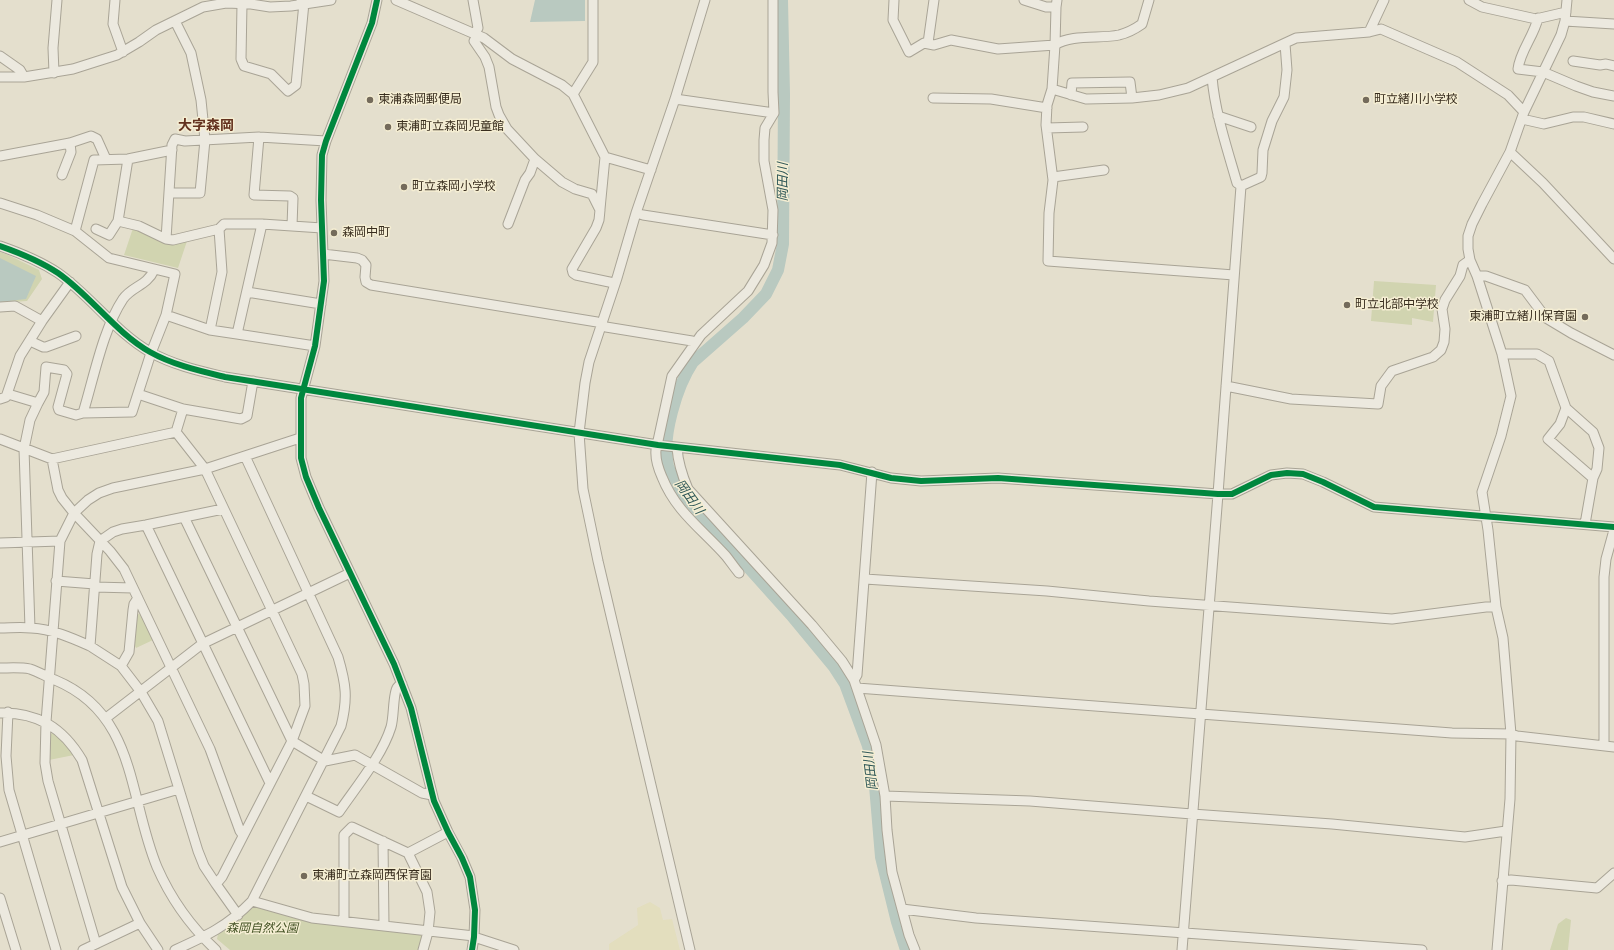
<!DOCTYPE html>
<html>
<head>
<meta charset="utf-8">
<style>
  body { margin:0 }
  canvas { display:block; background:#e4dfcd }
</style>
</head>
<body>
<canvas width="1614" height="950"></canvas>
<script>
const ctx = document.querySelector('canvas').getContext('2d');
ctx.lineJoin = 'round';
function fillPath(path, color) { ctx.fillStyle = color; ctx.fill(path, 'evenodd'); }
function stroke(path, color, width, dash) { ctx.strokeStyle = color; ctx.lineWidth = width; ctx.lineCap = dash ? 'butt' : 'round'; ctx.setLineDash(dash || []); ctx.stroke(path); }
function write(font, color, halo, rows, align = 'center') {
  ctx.font = font + ' Merriweather,"Noto Sans JP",serif'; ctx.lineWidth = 3; ctx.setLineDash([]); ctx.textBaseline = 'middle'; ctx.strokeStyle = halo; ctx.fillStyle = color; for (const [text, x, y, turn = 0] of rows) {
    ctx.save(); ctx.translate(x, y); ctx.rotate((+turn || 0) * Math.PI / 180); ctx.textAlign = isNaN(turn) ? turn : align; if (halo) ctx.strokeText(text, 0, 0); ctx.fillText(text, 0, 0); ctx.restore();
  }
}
fillPath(new Path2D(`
  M650 902 660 908 663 920 672 919 680 950H609V944L638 925 637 908Z`), '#e3debe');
fillPath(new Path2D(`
  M133 228 187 241 178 268 124 255Z
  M0 252 8 255 39 270 42 279 27 301 0 303Z
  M1374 281 1436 285 1433 322 1412 318V325L1371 321Z
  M138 614 142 615 153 637V640L136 648C132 640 132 621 138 614Z
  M54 733 64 740 74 755 49 760 50 734Z
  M255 905 313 922 422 935 423 938 418 950H230L217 939 218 934 233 926Z
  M1566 918 1571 920 1568 950H1550L1558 924Z`), '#d1d4b0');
fillPath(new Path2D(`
  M535 0H585V21L530 22Z
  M0 258 36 276 26 299 0 302Z`), '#b9c9c0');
stroke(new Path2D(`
  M782 0 784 94 783 244 778 270 766 294 743 318 693 362C677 386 661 437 668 466 672 479 680 490 688 500L791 615 834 667 845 684 868 746 875 786 881 857 897 922 906 950`), '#b9c9c0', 12);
const minor = new Path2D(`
  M115 0 113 24 123 52
  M377 0 372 23 326 141 322 155 321 200 324 281 315 346 301 398V458L306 477 319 508 394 664 411 708 434 801 448 832 462 858 470 877 475 910 474 937 472 950
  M396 0 484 38 512 59 562 85 573 94 605 157 651 170
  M473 0 478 28 475 33
  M894 0 893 20 909 52 924 43 934 45 951 40 998 49 1055 45C1071 34 1101 39 1119 35 1127 33 1135 29 1142 24L1149 0
  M1024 0 1046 7H1056
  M1057 0 1056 7 1055 45 1052 89 1047 105 1046 125 1053 180 1049 213 1048 261 1234 275
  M1469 0 1482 7 1536 19 1566 12
  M242 4 241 59 244 66 271 74 288 91 296 85 304 3 301 0
  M1538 18C1534 36 1520 51 1518 69L1543 72 1576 86 1593 92 1614 96
  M1565 21 1614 24
  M1369 32 1384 0
  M474 41 485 57 489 67 496 107 499 115 507 129 535 159 562 182 575 189 592 194 600 210 599 220 596 228 572 269 573 273 576 275 614 283
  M928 43 934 0
  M0 56 20 70 24 77
  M1573 61 1600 65 1606 64 1614 66
  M54 73 53 48 57 0
  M0 77H24L73 69 117 55 139 42 156 30 203 7 226 3 251 4 270 7 291 6 331 0
  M1212 77C1215 113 1227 148 1237 183L1240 185
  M1052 89 1086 99 1132 98 1159 95 1188 88 1296 38 1369 32 1381 29 1457 62 1508 95 1524 112
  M573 94 593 62V0
  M1071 95 1072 83 1130 82 1132 98
  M933 98 991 99 1047 108
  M675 99 774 113
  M1218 116 1251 127
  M1522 119 1544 124 1573 117H1584L1614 124
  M1047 128 1083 127
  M259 137 254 195 290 196 293 198 292 226
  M1510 152 1543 183 1614 259
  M0 156 70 143 91 136 97 139 106 159
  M128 159 118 221 139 226 166 239 173 240 219 229 224 224H262L322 228
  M62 175 71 152 70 143
  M1053 177 1104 170
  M170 193H200L205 140 201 100 191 53 175 21
  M0 203 37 215 75 231 109 258 175 274 166 315 151 353 132 412 83 413C94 377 103 329 123 299 132 286 147 286 154 270
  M600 209 605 157
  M636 213 643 215 773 235
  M508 224 525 180 530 173 535 159
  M96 229 109 235 118 221
  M75 231 94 160 128 159 172 150
  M166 239 172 145 175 139 185 141 259 137 326 141
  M0 246C20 253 40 261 58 273 91 296 115 332 150 352 173 365 200 371 225 377L658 445 840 465 891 478 921 481 998 478 1218 494H1232L1271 475 1287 473 1303 474 1323 482 1374 507 1614 527
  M323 254 357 258 362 260 366 265 365 277 366 282 371 285 597 322 606 327 692 341 695 343
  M1477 276H1486L1525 290 1546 318 1571 333 1614 355
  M247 292 321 304
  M0 307 15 306 42 321 70 282
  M166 315 210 330 237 334 262 224
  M210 330 222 272 219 229
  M237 334 315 346
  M30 341 43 347H46L76 336
  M1502 354H1537L1549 361 1566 408 1593 432 1599 448 1597 469 1593 478 1585 524
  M1226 386 1291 399 1378 404 1381 386 1392 371 1433 357 1441 350 1444 342 1445 329 1442 309 1445 300 1460 276 1463 265 1470 260
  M8 394 38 403 44 392 46 367 64 370 67 374 58 407 59 410 76 415 83 413
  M138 394 183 409 241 419 247 416 253 381
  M0 399 6 397 20 356 42 321
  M1566 408 1560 424 1548 439 1593 478
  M176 432 205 469 302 674 304 684 305 706 292 741 222 877 216 884 238 915
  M176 432 183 409
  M0 439 52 459 176 432
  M677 448C678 462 682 475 688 489L812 625 842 661 854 680 876 745 885 796 887 830 892 872 909 935 915 950
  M52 459 58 490 62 498 74 513 110 551 124 569 210 749 240 831 243 835
  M184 517 292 741 325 761 355 755 422 793 432 795
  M146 525 270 783
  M0 543 60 541
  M739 573C734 567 730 561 726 556 702 529 676 512 662 477 658 468 655 460 656 450L672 376 701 335 748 291 764 265 772 243 773 210 764 161V140L765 128 774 113 773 92V0
  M865 579 1047 591 1149 601 1392 619 1486 607H1496
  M56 581 95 584
  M95 587 133 588
  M0 628C10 628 21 627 31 628 52 629 72 638 90 646L97 554 100 541 113 532 122 529 146 525 223 509
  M30 628 24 449 30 420 38 403
  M90 646 121 666 141 692 158 721 198 851 204 866 216 884
  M121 666 129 652 133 610 134 604 138 598
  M0 668C9 668 21 667 30 669 39 672 47 677 55 680 137 714 128 797 157 867 171 899 190 926 216 950
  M854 680 857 675 872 472
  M857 688 1452 733 1511 734 1517 736 1614 747
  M8 712 6 756 9 790 56 950
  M0 713C38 712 63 728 82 760L122 887 140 923
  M106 718 202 644 350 573
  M1604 745V577L1606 559 1614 530
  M306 796 339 812C356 787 382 756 391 727 394 718 393 693 397 688 398 686 400 685 402 684
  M885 796 1030 801 1192 814 1332 824 1465 837 1506 831
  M383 841 384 926
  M0 842 179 789
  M408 853 448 832
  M1502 881 1511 880 1597 888 1614 873
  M0 898 16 950
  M252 901 312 918 474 936
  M902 909 976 918 1422 950
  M344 921V835L352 827 408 853 427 892 430 912 428 932 423 950
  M474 937 514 950
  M96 944 48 781 45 763 46 722 60 541 74 513 88 500 99 493 113 488 205 469 300 438
  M83 950 140 923 158 950
  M175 950C206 936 228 926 252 901L341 726C348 698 346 684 338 657L245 456
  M690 950 598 561 583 489 579 433 585 383 589 362 617 278 636 213 675 99 705 0
  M1182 950 1218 494 1241 186 1261 177 1262 173 1263 150 1272 121 1284 97 1287 70 1285 44
  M1497 950 1510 799 1511 734 1503 638 1496 607 1488 530 1482 492 1501 436 1511 396 1502 354 1477 276 1470 260 1468 249V236L1472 224 1482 204 1510 152 1524 112 1561 35 1565 21 1567 0`);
stroke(minor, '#a9a496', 11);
stroke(minor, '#ece9df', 9);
stroke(new Path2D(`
  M377 0 372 23 326 141 322 155 321 200 324 281 315 346 301 398V458L306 477 319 508 394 664 411 708 434 801 448 832 462 858 470 877 475 910 474 937 472 950
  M0 246C20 253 40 261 58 273 91 296 115 332 150 352 173 365 200 371 225 377L658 445 840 465 891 478 921 481 998 478 1218 494H1232L1271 475 1287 473 1303 474 1323 482 1374 507 1614 527`), '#00873e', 6);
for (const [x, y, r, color] of [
  [370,100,4,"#746b5b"],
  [1366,100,4,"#746b5b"],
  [388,127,4,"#746b5b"],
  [404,187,4,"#746b5b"],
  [334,233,4,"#746b5b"],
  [1347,305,4,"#746b5b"],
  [1585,317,4,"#746b5b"],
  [304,876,4,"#746b5b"]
]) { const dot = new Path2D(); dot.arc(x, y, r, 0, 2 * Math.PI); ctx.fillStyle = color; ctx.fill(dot); stroke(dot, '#f5eed3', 1.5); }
write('12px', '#382d1e', '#f5eed3', [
  ["東浦森岡郵便局",378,100],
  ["町立緒川小学校",1374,100],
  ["東浦町立森岡児童館",396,127],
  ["町立森岡小学校",412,187],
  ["森岡中町",342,233],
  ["町立北部中学校",1355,305],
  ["東浦町立緒川保育園",1577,317,"right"],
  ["東浦町立森岡西保育園",312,876]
], 'left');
write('italic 12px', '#455426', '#f5eed3', [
  ["森岡自然公園",262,929]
]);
write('italic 13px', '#2e5757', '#f5eed3', [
  ["岡田川",783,182,-90],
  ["岡田川",689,497,54],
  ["岡田川",871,771,-97]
]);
write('bold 14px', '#63321f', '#f5eed3', [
  ["大字森岡",206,126]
]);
</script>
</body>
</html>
